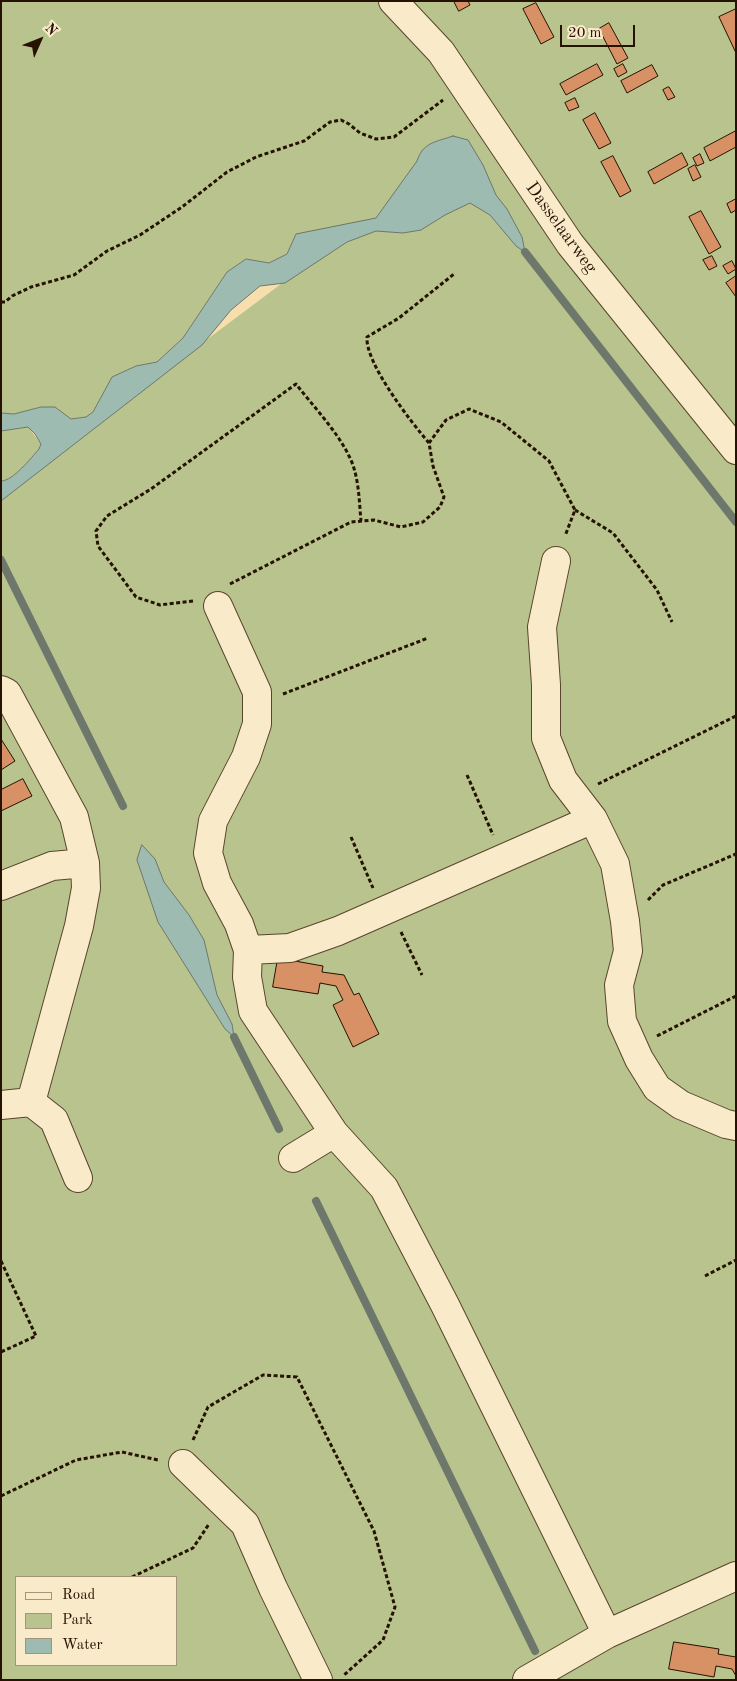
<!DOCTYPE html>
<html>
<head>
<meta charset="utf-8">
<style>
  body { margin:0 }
  #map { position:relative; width:737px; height:1681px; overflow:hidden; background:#f6dfad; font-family:"Old Standard TT",serif }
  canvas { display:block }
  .frame { position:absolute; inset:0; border:2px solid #251200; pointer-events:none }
  .legend { position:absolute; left:15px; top:1576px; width:162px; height:90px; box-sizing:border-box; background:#f9eaca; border:1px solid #a49479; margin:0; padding:6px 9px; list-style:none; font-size:15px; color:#251200 }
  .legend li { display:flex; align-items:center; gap:10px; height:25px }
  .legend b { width:25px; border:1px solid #a49479 }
  .north { position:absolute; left:15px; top:15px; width:50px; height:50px; -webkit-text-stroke:4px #f9eaca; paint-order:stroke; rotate:46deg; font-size:14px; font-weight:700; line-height:20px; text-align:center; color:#251200 }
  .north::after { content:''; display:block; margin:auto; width:18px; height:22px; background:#251200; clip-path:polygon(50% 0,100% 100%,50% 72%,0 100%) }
  .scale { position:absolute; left:560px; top:25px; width:75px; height:22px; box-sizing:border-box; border:2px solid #251200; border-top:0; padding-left:6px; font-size:15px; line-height:18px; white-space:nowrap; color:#251200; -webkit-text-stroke:4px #f9eaca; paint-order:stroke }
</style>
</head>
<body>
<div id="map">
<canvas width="737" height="1681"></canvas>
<div class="frame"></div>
<ul class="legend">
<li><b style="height:6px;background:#f9eaca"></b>Road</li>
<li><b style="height:14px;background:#b8c38d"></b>Park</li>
<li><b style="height:14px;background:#9ebbb2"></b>Water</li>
</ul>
<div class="north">N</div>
<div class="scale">20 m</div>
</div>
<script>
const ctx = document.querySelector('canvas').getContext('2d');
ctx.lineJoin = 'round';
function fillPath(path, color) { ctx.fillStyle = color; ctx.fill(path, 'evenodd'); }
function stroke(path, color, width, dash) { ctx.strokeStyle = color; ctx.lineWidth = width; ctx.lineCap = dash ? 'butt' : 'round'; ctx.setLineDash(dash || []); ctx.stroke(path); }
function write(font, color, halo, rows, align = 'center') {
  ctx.font = font + ' "Old Standard TT",serif'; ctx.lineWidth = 4.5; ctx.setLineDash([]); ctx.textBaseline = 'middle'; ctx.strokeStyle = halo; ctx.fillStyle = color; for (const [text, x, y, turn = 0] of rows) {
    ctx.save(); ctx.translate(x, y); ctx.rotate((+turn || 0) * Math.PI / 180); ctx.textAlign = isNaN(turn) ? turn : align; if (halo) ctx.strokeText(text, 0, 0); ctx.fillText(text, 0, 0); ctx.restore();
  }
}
fillPath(new Path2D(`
  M1 1H736V1680H1V494L349 233 296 234 287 254 269 263 246 259 227 272 183 338 157 362 136 366 112 377 93 412 86 417 70 419 55 407H41L14 414 1 413ZM16 1577H176V1665H16Z
  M28 427 41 444 39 449C31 458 13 481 1 481V431Z`), '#b8c38d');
const water = new Path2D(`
  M453 136 468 140 483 165 496 195 507 209 522 237 525 252 516 246 490 215 470 203 445 215 421 230 403 233 376 231 347 242 285 283 260 286 231 310 202 345 1 501V481C13 481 31 458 39 449L41 444 35 434 28 427 1 431V413L14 414 41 407H55L71 419 86 417 93 412 112 377 136 366 157 362 183 338 227 272 246 259 269 263 287 254 296 234 376 218 417 161C423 142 436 142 453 136Z
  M142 845 155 859 164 882 189 915 204 940 217 995 232 1024 234 1037 225 1029 205 997 158 922 137 860Z`);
fillPath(water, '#9ebbb2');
stroke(water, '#6e776b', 1);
stroke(new Path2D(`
  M525 252 736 522
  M1 560 123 806
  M234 1037 279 1129
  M316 1201 535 1651`), '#6e776b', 8);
const building = new Path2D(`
  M454 1H468L470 5 459 11Z
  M536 3 554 37 541 44 523 9Z
  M736 9V53L719 17Z
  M609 23 628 58 617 64 599 29Z
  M597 64 603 75 566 95 560 84Z
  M623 64 627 72 618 77 614 69Z
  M652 65 658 76 627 93 621 81Z
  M668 87H669L675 97 668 100 663 90Z
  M575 98 579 107 569 111 565 103Z
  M595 113 611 143 599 149 583 120Z
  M736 131V147L710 161 704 148Z
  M682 153 688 165 654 184 648 172Z
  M700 154 704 163 697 166 693 158Z
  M613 156 631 191 620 197 601 162Z
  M695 165 701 177 693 181 688 169Z
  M736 199V210L731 213 727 204Z
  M701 211 721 247 709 254 689 217Z
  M712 256 717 266 709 270 703 260Z
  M732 261 736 269 728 274 723 266Z
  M736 276V297L726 283Z
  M1 739 15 761 1 770Z
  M23 779 32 796 1 811V790Z
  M278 958 323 966 322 972 344 975 354 995 359 993 379 1034 353 1047 333 1005 343 1000 336 986 320 983 318 994 273 987Z
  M674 1642 719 1649 718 1654 736 1657V1676L732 1669 716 1666 714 1677 669 1669Z`);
fillPath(building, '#d89065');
stroke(building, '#251200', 1);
const minor = new Path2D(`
  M393 1 441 52 570 244 736 450
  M556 561 542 627 546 685V738L563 780 593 819 615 864 625 921 628 951 619 985 622 1021 639 1059 657 1088 681 1105 726 1124 736 1126
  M218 606 257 692V724L246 757 213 821 208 853 217 883 239 924 248 950 247 977 253 1011 334 1133 384 1188 445 1305 607 1634
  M1 690 7 693 74 817 85 863 86 888 79 926 31 1102
  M1 886 52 866 85 863
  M248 950 290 948 338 931 593 819
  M1 1105 31 1102 54 1120 78 1178
  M293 1158 334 1133
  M183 1464 245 1524 273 1588 318 1680
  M527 1680 607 1634 736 1576`);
stroke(minor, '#59452b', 30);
stroke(new Path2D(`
  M1 302H5L12 296 31 287 74 275 107 251 140 235 182 207 227 172 256 157 304 141 330 122 341 120 349 124 360 133 376 139 394 137 443 100
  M429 443C411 422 365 363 367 337L399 318 454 274
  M575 510 613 533 657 590 672 622
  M230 584 351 522 374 520 401 527 423 522 440 507 444 497 433 466 429 443 446 420 469 409 501 422 549 461 575 510 565 536
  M193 601 160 605 136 597 98 546 96 531 107 516 151 489 296 384C313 406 337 431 349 456 359 475 359 500 361 521
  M283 694 428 638
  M467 775 493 835
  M598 784 736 716
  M351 837 373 888
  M648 900 663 885 736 854
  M401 932 422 975
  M657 1036 736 996
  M1 1261 36 1336 1 1352
  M705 1276 736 1260
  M193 1440 208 1407 263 1375 297 1377 374 1531 395 1607 383 1640 343 1676
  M1 1496 76 1460 122 1452 158 1460
  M132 1577 193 1548 209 1524`), '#251200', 3, [4, 2.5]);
stroke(minor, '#f9eaca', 28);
write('18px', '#251200', '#f9eaca', [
  ["Dasselaarweg",561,228,54]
]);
</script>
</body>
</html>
